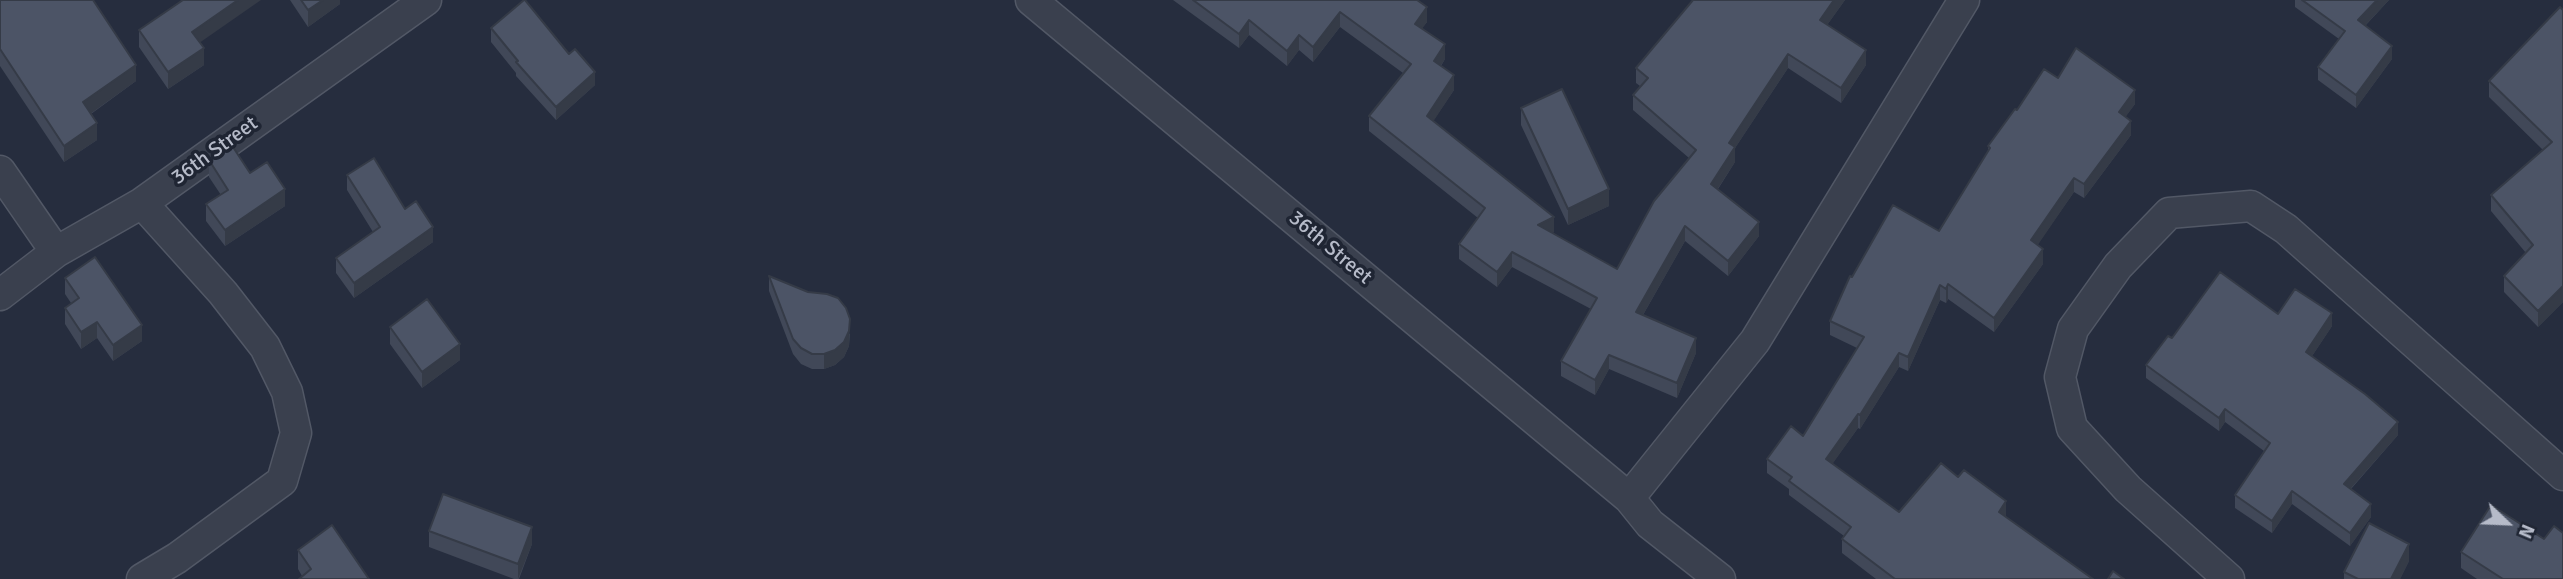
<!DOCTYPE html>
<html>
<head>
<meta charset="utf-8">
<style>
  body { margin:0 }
  #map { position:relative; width:2563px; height:579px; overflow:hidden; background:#262d3e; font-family:Signika,sans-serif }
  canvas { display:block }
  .north { position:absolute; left:2472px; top:488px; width:70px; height:70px; -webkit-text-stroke:5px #1f2533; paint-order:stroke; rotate:113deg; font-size:19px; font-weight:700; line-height:28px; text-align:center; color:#b6bbc9 }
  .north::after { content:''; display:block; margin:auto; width:24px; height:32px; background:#b6bbc9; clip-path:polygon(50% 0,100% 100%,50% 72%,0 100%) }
</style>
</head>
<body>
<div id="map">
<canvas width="2563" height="579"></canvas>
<div class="north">N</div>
</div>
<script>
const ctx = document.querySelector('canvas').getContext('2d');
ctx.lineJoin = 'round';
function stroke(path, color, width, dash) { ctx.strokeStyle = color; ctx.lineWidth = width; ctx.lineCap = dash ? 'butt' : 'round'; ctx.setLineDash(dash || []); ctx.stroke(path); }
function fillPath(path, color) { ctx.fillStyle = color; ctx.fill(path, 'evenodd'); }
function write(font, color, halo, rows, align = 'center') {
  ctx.font = font + ' Signika,sans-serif'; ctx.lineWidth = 7; ctx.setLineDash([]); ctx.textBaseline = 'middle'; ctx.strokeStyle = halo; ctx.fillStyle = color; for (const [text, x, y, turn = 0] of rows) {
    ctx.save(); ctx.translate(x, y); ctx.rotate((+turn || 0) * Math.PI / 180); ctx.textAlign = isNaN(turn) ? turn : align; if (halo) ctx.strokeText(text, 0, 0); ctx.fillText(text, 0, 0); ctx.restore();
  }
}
const minor = new Path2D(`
  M1031 0 1629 498 1650 524 1720 579
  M0 171 56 252
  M0 295 56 252 142 203 426 0
  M1629 498 1755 341 1964 0
  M142 579 177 558 282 481 296 433 287 392 265 347 223 293 142 203
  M2229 579 2128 489 2072 428 2060 377 2073 329 2118 266 2169 213 2251 206 2286 229 2563 475`);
stroke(minor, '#525866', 33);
stroke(minor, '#3a404e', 30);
fillPath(new Path2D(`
  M0 0 136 81 91 114 97 140 64 162 0 66Z
  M290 0H340V4L308 27Z
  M1173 0H1417L1427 22 1422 28 1445 59 1441 66 1454 90 1433 121 1554 232 1552 233 1617 269 1689 158 1633 110V95L1640 86 1636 83V68L1693 0H1845L1827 25 1866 65 1841 103 1788 68 1735 148V162L1718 189 1759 236 1728 276 1685 241 1643 315 1696 353 1677 398 1609 369 1595 395 1561 376V361L1591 309 1512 267 1497 287 1459 259V244L1478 218 1369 131V116L1403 73 1340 27 1313 62 1299 50 1287 66 1249 35 1239 48Z
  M2295 0H2389L2365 26 2392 59 2356 108 2318 80V67L2339 39 2295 7Z
  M2563 10V302L2538 327 2504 292V276L2526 253 2491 211V195L2543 150 2489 97V81Z
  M491 28 569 54 595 85 556 120 516 76V73L491 42Z
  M139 30 200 43 204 65 168 89 139 47Z
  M2058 78 2135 104 2125 117 2131 135 2084 198 2074 192 2037 245 2043 264 1994 332 1948 299 1946 303 1940 300 1908 371 1899 367 1860 429 1858 428 1832 464 1899 512 2006 516V517L2093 579H1876L1842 553V539L1844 536 1789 495V489L1767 473V459L1803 436 1857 348 1830 335V321L1852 277 1939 231 1988 151V146L2017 110Z
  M1521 108 1609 206 1568 225 1521 125Z
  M209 160 250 173 285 206 225 246 206 221V204L221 195 209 177Z
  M347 175 405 209 433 242 354 298 336 273V258L373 232 347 190Z
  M769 276 850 334 849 346 844 357 835 365 824 369H812L801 364 793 354 769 291Z
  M65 278 142 341 113 361 97 338 81 349 65 324V308L71 303 65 294Z
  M2278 314 2332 326 2312 356 2398 435 2351 489 2371 517 2350 546 2292 504 2272 533 2235 508V495L2264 451 2225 422 2219 431 2146 378V365L2172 338Z
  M390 327 460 360 422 388 390 344Z
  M429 531 532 544 519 579H514L429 547Z
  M2544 539 2563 579H2477L2461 568V552Z
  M298 550 369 579 302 576 298 569Z
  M2409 561 2400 579H2344V572Z`), '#414858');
fillPath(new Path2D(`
  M238 0H261L192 48V32Z
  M323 0H340V4L308 27V10Z
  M1834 0H1845L1820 35V20Z
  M2377 0H2389L2358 33V20Z
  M1427 7V22L1415 38V24Z
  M1340 12V27L1313 62V47Z
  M1249 20V35L1239 48V34Z
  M1299 35V50L1287 66V51Z
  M1445 44V59L1434 76V61Z
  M2392 46V59L2356 108V95Z
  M204 48V65L168 89V72Z
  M1866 50V65L1841 103V88Z
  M1788 54V68L1735 148V162L1711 199V184L1729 143Z
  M136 65V81L83 119V102Z
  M595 72V85L556 120V107Z
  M1454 75V90L1427 131V116Z
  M2135 90V104L2119 126V112Z
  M2131 121V135L2084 198V184Z
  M97 123V140L64 162V146Z
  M2074 178V192L2031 255V240Z
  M285 189V206L225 246V230Z
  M1609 189V206L1568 225V209Z
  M1554 217V232L1538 240V225Z
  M1759 222V236L1728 276V261Z
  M1685 226V241L1636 327V312Z
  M433 227V242L354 298V283Z
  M2043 249V264L1994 332V318Z
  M1512 252V267L1497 287V272Z
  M1948 284V299L1946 303V289Z
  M1940 285V300L1908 371V357Z
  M2563 286V302L2538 327V311Z
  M2332 313V326L2306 365V352Z
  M850 319 849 346 844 357 835 365 824 369V354Z
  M97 322V338L81 349V332Z
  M142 325V341L113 361V345Z
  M1696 338V353L1677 398V383Z
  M460 344V360L422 388V372Z
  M1899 353V367L1860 429V415Z
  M1609 355V369L1595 395V380Z
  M2225 409V422L2219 431V418Z
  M1858 414V428L1826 473V459Z
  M2398 422V435L2344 496V484Z
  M2292 491V504L2272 533V521Z
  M2006 501V516L1999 526V512Z
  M2371 504V517L2350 546V533Z
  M532 527V544L518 579V564Z
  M2409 544V561L2400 579H2391Z`), '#353b47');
const building = new Path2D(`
  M0 0H93L136 65 83 102 97 123 64 146 0 49Z
  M183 0H238L192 32 204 48 168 72 139 30Z
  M301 0H323L308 10Z
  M524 0H525L569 54 575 49 595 72 556 107 516 62 518 61 491 28Z
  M1193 0H1417L1427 7 1415 24 1445 44 1434 61 1454 75 1427 116 1554 217 1538 225 1617 269 1654 201 1696 150 1633 95 1648 78 1636 68 1693 0H1834L1820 20 1866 50 1841 88 1788 54 1729 143 1735 147 1711 184 1759 222 1728 261 1685 226 1636 312 1696 338 1677 383 1609 355 1595 380 1561 361 1597 298 1512 252 1497 272 1459 244 1485 208 1369 116 1411 64 1340 12 1313 47 1299 35 1287 51 1249 20 1239 34Z
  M2302 0H2377L2358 20 2392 46 2356 95 2318 67 2345 31Z
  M2560 7 2563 10V286L2538 311 2504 276 2533 245 2491 195 2552 142 2489 81Z
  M2076 48 2135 90 2119 112 2131 121 2084 184 2074 178 2031 240 2043 249 1994 318 1948 284 1946 289 1940 285 1908 357 1899 353 1860 415 1858 414 1826 459 1899 512 1941 463 1958 477 1964 470 2006 501 1999 512 2093 579H1895L1842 539 1851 527 1789 481 1792 477 1767 459 1791 426 1803 436 1864 337 1830 321 1850 276 1852 277 1893 205 1939 231 1990 148 1988 146 2015 109 2017 110 2044 69 2058 78Z
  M1562 89 1609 189 1568 209 1521 108Z
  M231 144 250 173 267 162 285 189 225 230 206 204 228 190 209 160Z
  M374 158 405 209 416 201 433 227 354 283 336 258 380 227 347 175Z
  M95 257 142 325 113 345 97 322 81 332 65 308 79 298 65 278Z
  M2220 272 2278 314 2295 289 2332 313 2306 352 2365 394 2398 422 2344 484 2371 504 2350 533 2292 491 2272 521 2235 495 2270 443 2225 409 2219 418 2146 365 2168 336 2172 338Z
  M769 276 808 292 827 294 838 298 846 308 850 319 849 331 844 342 835 350 824 354H812L801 348 793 339Z
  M427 299 460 344 422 372 390 327Z
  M443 494 532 527 518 564 429 531Z
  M2491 505 2544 539 2554 526 2563 533V579H2503L2461 552Z
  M2369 523 2409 544 2391 579H2358L2344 572Z
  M332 525 369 579H299L311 569 298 550Z
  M2113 571 2124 579H2108Z`);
fillPath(building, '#4c5466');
stroke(building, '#353b47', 2);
write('21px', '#b6bbc9', '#1f2533', [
  ["36th Street",215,151,-36],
  ["36th Street",1330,248,40]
]);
</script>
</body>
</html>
